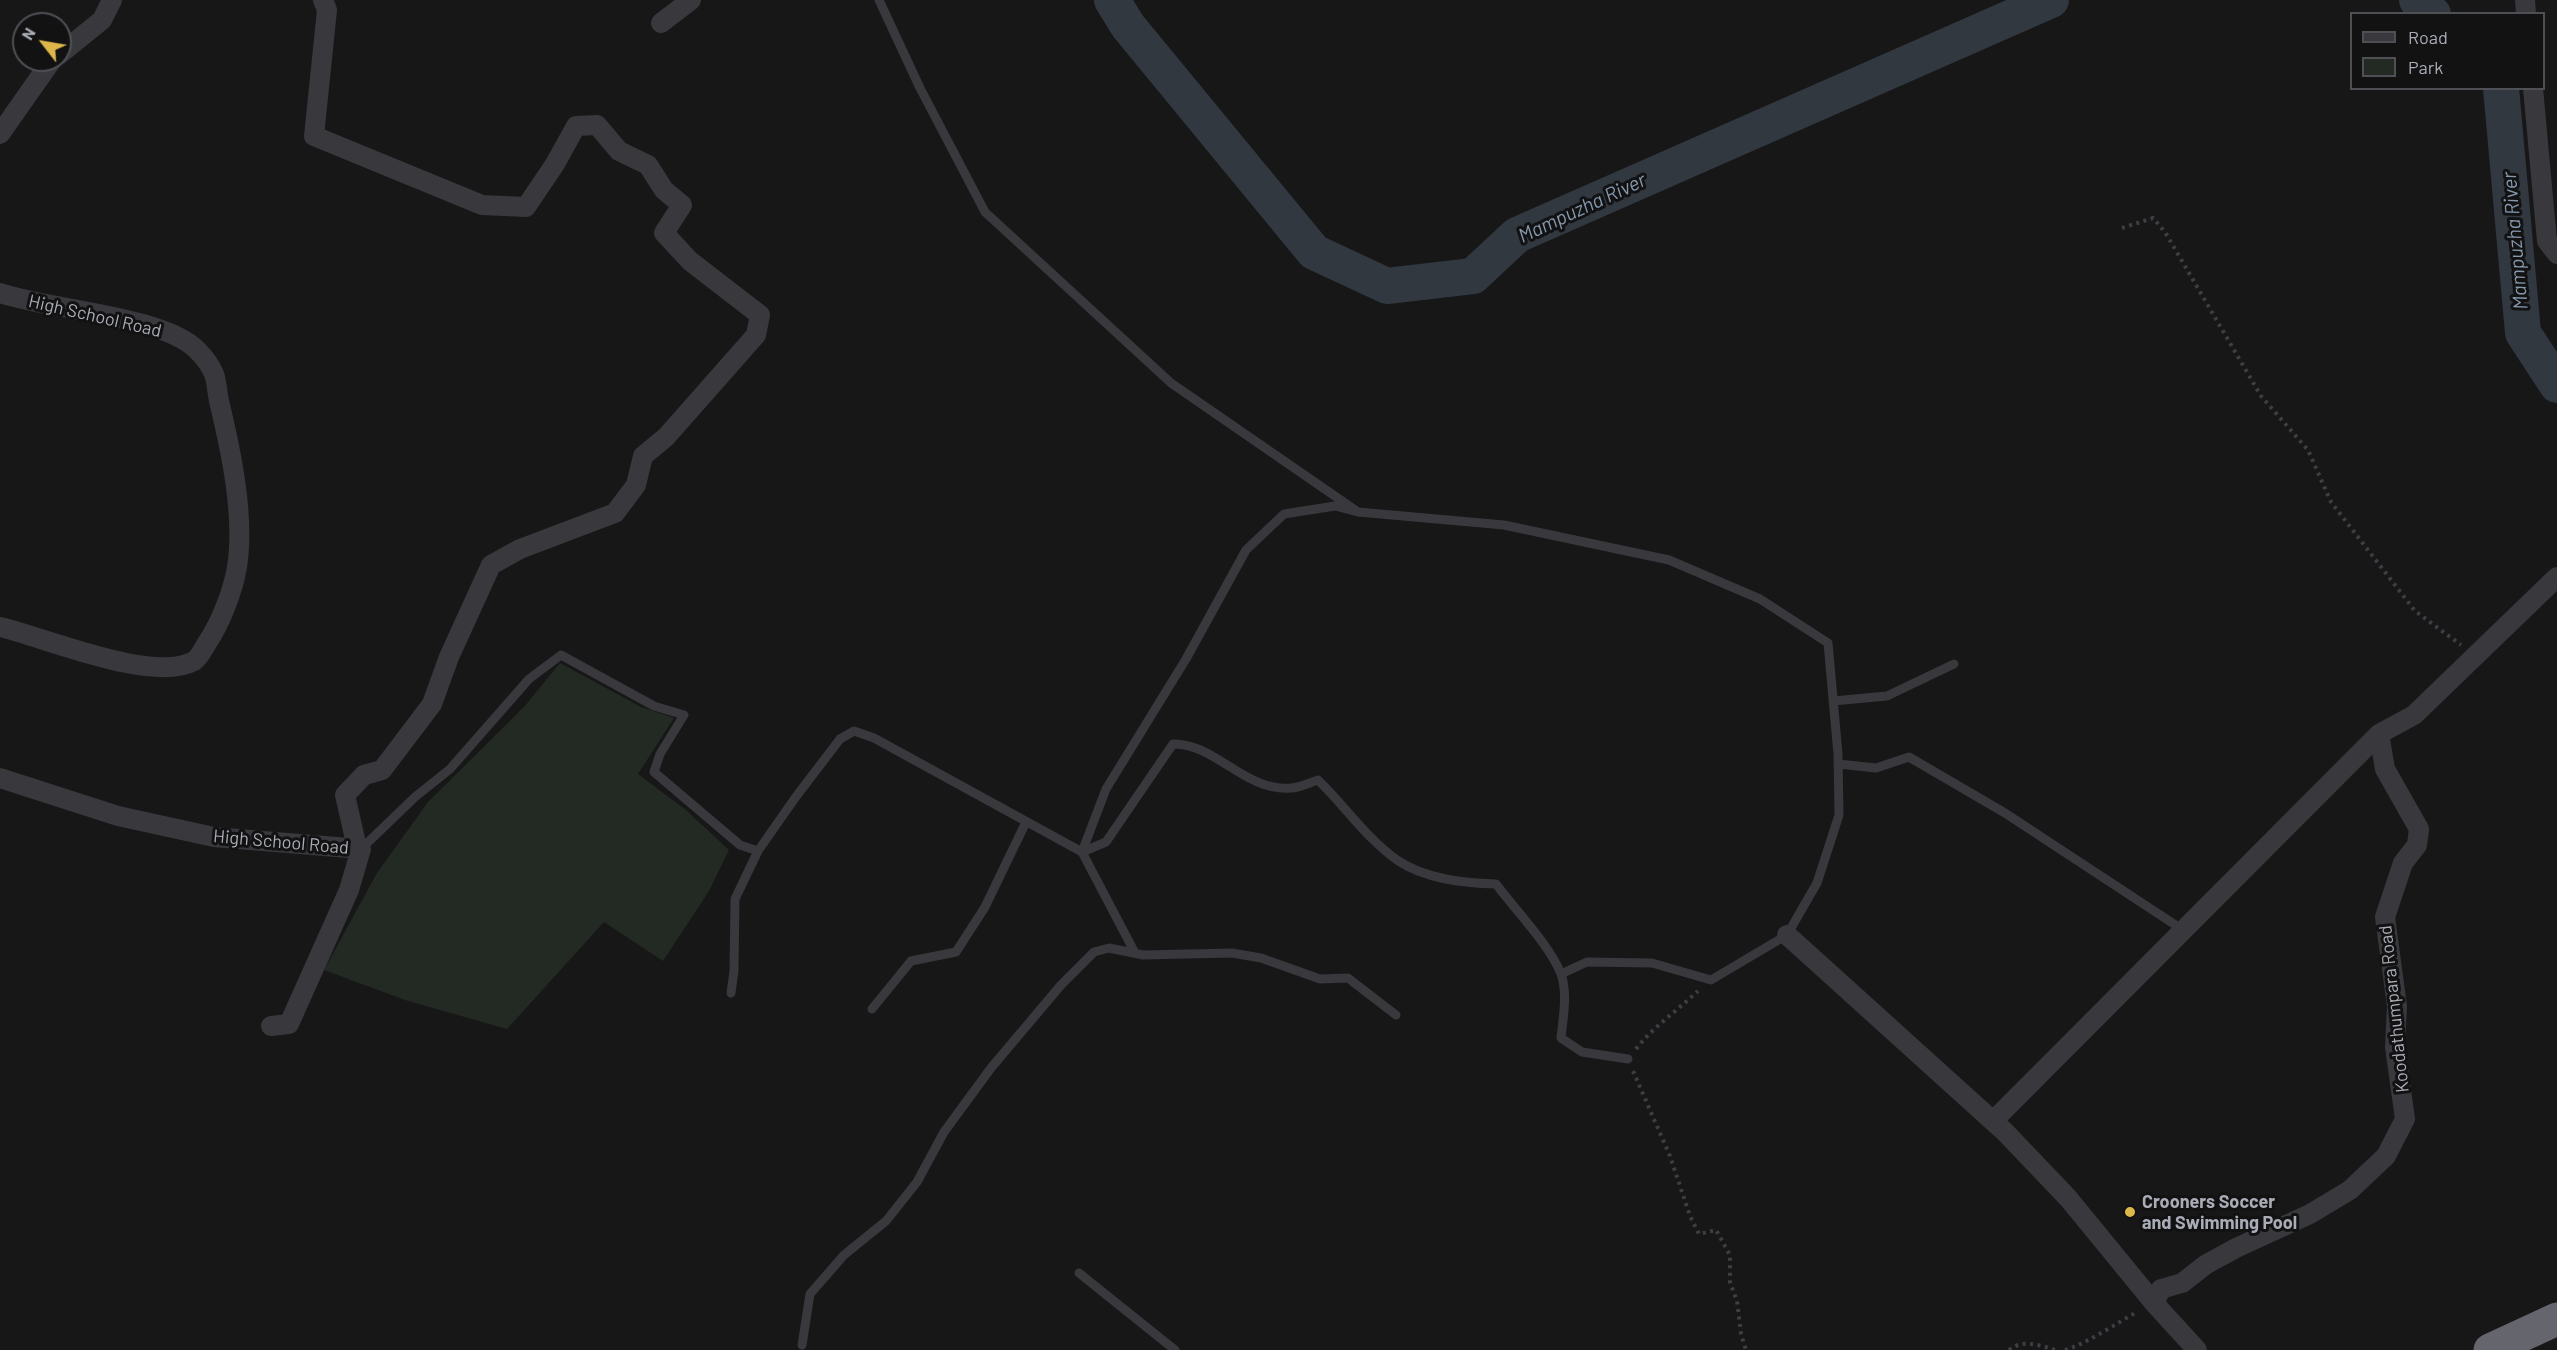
<!DOCTYPE html>
<html>
<head>
<meta charset="utf-8">
<style>
  body { margin:0 }
  #map { position:relative; width:2557px; height:1350px; overflow:hidden; background:#171718; font-family:Barlow,sans-serif }
  canvas { display:block }
  .legend { position:absolute; left:2350px; top:12px; width:195px; height:78px; box-sizing:border-box; background:#121213; border:2px solid #4f5055; margin:0; padding:8px 10px; list-style:none; font-size:18px; color:#aaadb7 }
  .legend li { display:flex; align-items:center; gap:12px; height:30px }
  .legend b { width:30px; border:2px solid #4f5055 }
  .north { position:absolute; left:12px; top:12px; width:60px; height:60px; box-sizing:border-box; background:#121213; border:2px solid #4f5055; border-radius:50%; rotate:301deg; font-size:16px; font-weight:700; line-height:24px; text-align:center; color:#aaadb7 }
  .north::after { content:''; display:block; margin:auto; width:21px; height:27px; background:#ddb74a; clip-path:polygon(50% 0,100% 100%,50% 72%,0 100%) }
</style>
</head>
<body>
<div id="map">
<canvas width="2557" height="1350"></canvas>
<ul class="legend">
<li><b style="height:8px;background:#38383d"></b>Road</li>
<li><b style="height:16px;background:#232a24"></b>Park</li>
</ul>
<div class="north">N</div>
</div>
<script>
const ctx = document.querySelector('canvas').getContext('2d');
ctx.lineJoin = 'round';
function fillPath(path, color) { ctx.fillStyle = color; ctx.fill(path, 'evenodd'); }
function stroke(path, color, width, dash) { ctx.strokeStyle = color; ctx.lineWidth = width; ctx.lineCap = dash ? 'butt' : 'round'; ctx.setLineDash(dash || []); ctx.stroke(path); }
function write(font, color, halo, rows, align = 'center') {
  ctx.font = font + ' Barlow,sans-serif'; ctx.lineWidth = 6; ctx.setLineDash([]); ctx.textBaseline = 'middle'; ctx.strokeStyle = halo; ctx.fillStyle = color; for (const [text, x, y, turn = 0] of rows) {
    ctx.save(); ctx.translate(x, y); ctx.rotate((+turn || 0) * Math.PI / 180); ctx.textAlign = isNaN(turn) ? turn : align; if (halo) ctx.strokeText(text, 0, 0); ctx.fillText(text, 0, 0); ctx.restore();
  }
}
fillPath(new Path2D(`
  M560 663 641 707 674 718 638 774 686 810 729 850 709 891 663 961 604 922 507 1029 405 1000 324 970 377 873 428 802 524 707Z`), '#232a24');
stroke(new Path2D(`
  M1112 0 1128 26 1314 252 1387 286 1473 276 1517 235 2051 0
  M2417 0 2433 14
  M2501 88 2523 333 2557 385`), '#313840', 36);
stroke(new Path2D(`
  M2122 228 2153 218 2165 232 2261 396 2308 450 2331 502 2415 611 2461 645
  M1636 1049C1654 1026 1677 1011 1698 991
  M1633 1071 1670 1156 1690 1216 1699 1234 1716 1230 1730 1255V1282L1737 1301 1741 1334 1746 1350
  M2009 1350C2022 1339 2040 1345 2055 1350
  M2065 1350C2088 1343 2115 1324 2137 1312`), '#3e3f44', 4, [3, 4.5]);
stroke(new Path2D(`
  M879 0 920 88 985 212 1171 383 1358 512 1335 506 1284 514 1246 550 1186 659 1106 789 1082 852
  M1358 512 1504 525 1669 560 1760 599 1828 643 1838 754 1839 815 1817 883 1787 935 1711 980 1652 963 1587 962 1561 974
  M1833 701 1887 696 1954 664
  M1838 764 1876 768 1909 757 2005 813 2183 930
  M361 849 415 797 450 769 529 679 561 655 654 706 684 715 660 754 654 772 740 845 758 851
  M1082 852 1106 842 1173 744C1215 743 1245 792 1291 788 1299 788 1309 783 1318 780 1345 806 1366 838 1397 860 1425 879 1463 883 1496 884 1516 911 1549 944 1561 974 1568 994 1563 1017 1561 1038L1582 1052 1628 1059
  M731 993 734 971 735 899 758 851 795 798 840 739 854 731 874 738 1082 852 1135 953
  M872 1009 911 961 956 952 985 907 1026 822
  M1079 1273 1175 1350
  M802 1345 810 1294 844 1255 886 1221 917 1182 944 1132 991 1068 1061 985 1094 952 1109 948 1143 955 1232 953 1261 958 1320 979 1348 978 1396 1015`), '#38383d', 9);
stroke(new Path2D(`
  M323 0 327 10 314 136 482 205 526 207 555 164 576 126 597 125 619 151 648 165 664 190 682 205 664 233 690 261 760 315 756 335 666 437 643 456 636 485 615 513 520 549 491 565 449 657 432 704 382 770 364 775 345 795 355 839
  M2525 0 2526 14
  M661 23 691 0
  M60 54 102 20 112 0
  M2533 88 2547 241 2557 254
  M0 134 52 60
  M0 293C49 310 167 316 198 351 204 357 211 367 214 374 217 382 217 392 219 401 231 451 245 516 237 567 233 591 221 622 207 643 204 648 199 658 194 661 153 684 44 637 0 627
  M0 778 118 816 214 837 361 849 349 890 289 1024 271 1026
  M1787 935 2005 1132 2068 1198 2154 1303
  M1993 1121 2379 734
  M2197 1350 2154 1303 2161 1289 2182 1283 2205 1265 2236 1248 2310 1214 2350 1190 2386 1156 2405 1119 2395 1047 2397 1006 2385 917 2403 863 2417 845 2419 829 2385 769 2379 734 2414 715 2557 577`), '#38383d', 20);
stroke(new Path2D(`
  M2490 1350 2557 1319`), '#65666d', 33);
for (const [x, y, r, color] of [
  [2130,1212,6,"#ddb74a"]
]) { const dot = new Path2D(); dot.arc(x, y, r, 0, 2 * Math.PI); ctx.fillStyle = color; ctx.fill(dot); stroke(dot, '#121213', 2); }
write('18px', '#aaadb7', '#121213', [
  ["High School Road",95,316,13],
  ["High School Road",281,842,5],
  ["Koodathumpara Road",2394,1009,-96]
]);
write('bold 18px', '#aaadb7', '#121213', [
  ["Crooners Soccer",2142,1202],
  ["and Swimming Pool",2142,1223]
], 'left');
write('italic 20px', '#8598ae', '#121213', [
  ["Mampuzha River",1582,208,-25],
  ["Mampuzha River",2515,241,-95]
]);
</script>
</body>
</html>
